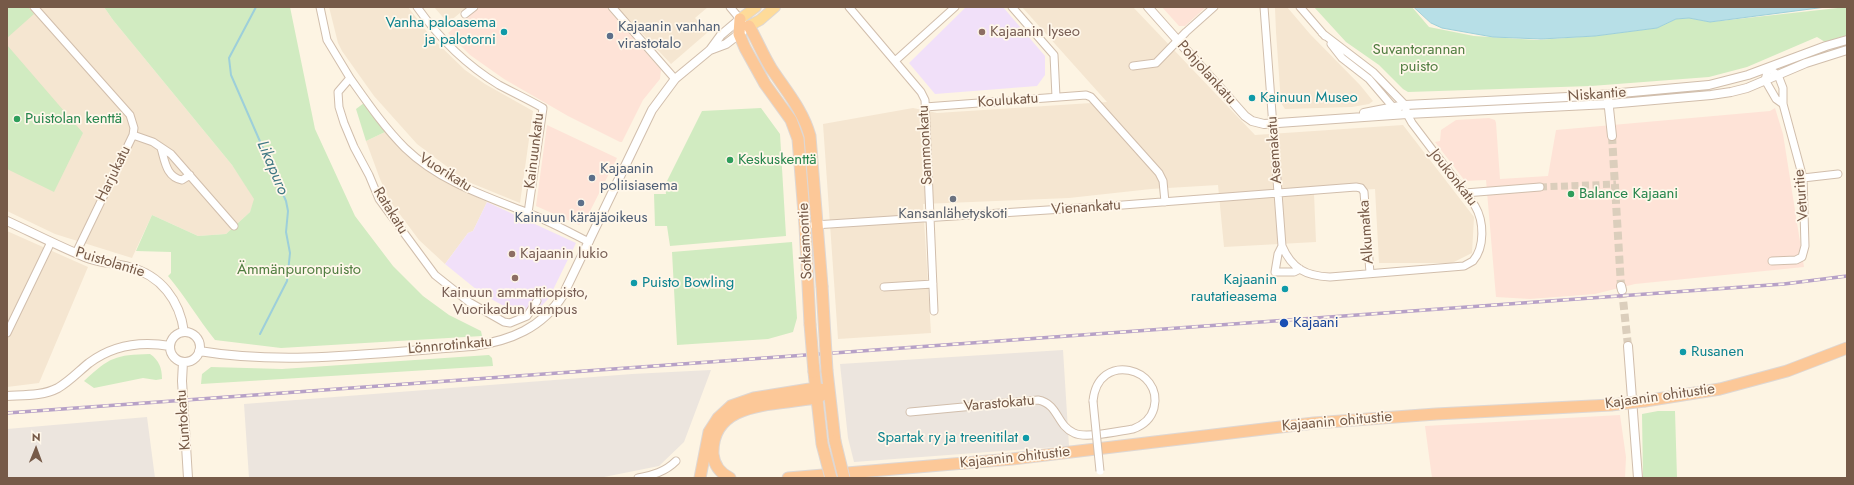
<!DOCTYPE html>
<html>
<head>
<meta charset="utf-8">
<style>
  body { margin:0 }
  #map { position:relative; width:1854px; height:485px; overflow:hidden; background:#fdf4e3; font-family:Jost,sans-serif }
  canvas { display:block }
  .frame { position:absolute; inset:0; border:8px solid #765a48; pointer-events:none }
  .north { position:absolute; left:16px; top:429px; width:40px; height:40px; -webkit-text-stroke:3px #fff7ea; paint-order:stroke; rotate:1deg; font-size:11px; font-weight:700; line-height:16px; text-align:center; color:#765a48 }
  .north::after { content:''; display:block; margin:auto; width:14px; height:18px; background:#765a48; clip-path:polygon(50% 0,100% 100%,50% 72%,0 100%) }
</style>
</head>
<body>
<div id="map">
<canvas width="1854" height="485"></canvas>
<div class="frame"></div>
<div class="north">N</div>
</div>
<script>
const ctx = document.querySelector('canvas').getContext('2d');
ctx.lineJoin = 'round';
function fillPath(path, color) { ctx.fillStyle = color; ctx.fill(path, 'evenodd'); }
function stroke(path, color, width, dash) { ctx.strokeStyle = color; ctx.lineWidth = width; ctx.lineCap = dash ? 'butt' : 'round'; ctx.setLineDash(dash || []); ctx.stroke(path); }
function write(font, color, halo, rows, align = 'center') {
  ctx.font = font + ' Jost,sans-serif'; ctx.lineWidth = 3.5; ctx.setLineDash([]); ctx.textBaseline = 'middle'; ctx.strokeStyle = halo; ctx.fillStyle = color; for (const [text, x, y, turn = 0] of rows) {
    ctx.save(); ctx.translate(x, y); ctx.rotate((+turn || 0) * Math.PI / 180); ctx.textAlign = isNaN(turn) ? turn : align; if (halo) ctx.strokeText(text, 0, 0); ctx.fillText(text, 0, 0); ctx.restore();
  }
}
fillPath(new Path2D(`
  M7 7H104L113 20 232 165 255 199 250 212 226 234 198 236 152 215 132 258 55 234 7 211Z
  M329 7H408L431 37 465 70 485 84 533 111 520 203 466 181 417 144 374 96 342 51 338 43Z
  M434 7H467L448 23Z
  M617 7H708L695 18 708 32 671 64Z
  M1022 7H1133L1255 135 1403 125 1474 217 1472 253 1452 263H1379L1375 189 1314 193 1316 242 1224 247 1218 185 1151 189 1069 198 923 204 931 333 838 339 823 124 913 108 937 113 1107 102Z
  M1276 7H1287L1310 34 1360 85 1373 101 1369 104 1352 107 1285 109 1281 103 1276 32 1275 8Z
  M385 132 405 154 460 189 487 202 473 231 468 233 445 264 419 240 390 201 380 179 366 141Z
  M7 231 88 267 39 383 7 387Z`), '#f5e6d1');
fillPath(new Path2D(`
  M480 7H606L661 70 660 79 643 100 622 142H620L568 116 504 79 470 55 448 33Z
  M1162 7H1206L1185 26H1179Z
  M1775 108 1783 134 1804 267 1635 284 1595 294 1530 299 1496 297 1486 180 1465 181 1435 142 1440 141 1441 130 1456 120 1489 118 1495 120 1496 123 1500 179 1548 176 1556 130 1770 111Z
  M547 125 617 158 586 219 579 225 536 206Z
  M1620 415 1626 457 1625 478H1432L1425 426Z`), '#fee3d7');
fillPath(new Path2D(`
  M1063 350 1069 446 854 462 848 438 840 364Z
  M711 370 684 442 659 466 599 478H249L244 404 632 374Z
  M147 417 155 478H7V429Z`), '#ece5de');
fillPath(new Path2D(`
  M966 7H1003L1045 56V75L1037 86 935 94 909 63Z
  M487 202 576 243 549 298 532 316H522L482 294 445 264 468 233 473 231Z`), '#f1e0f9');
fillPath(new Path2D(`
  M7 7H28L34 14 7 38Z
  M104 7H290L315 129 355 216 393 266 423 296 449 315 481 331 482 336 281 348 215 340C198 319 185 296 168 276L171 273V252L136 251 152 215 198 236 226 234 250 212 254 199 232 165 113 20Z
  M1314 7H1412L1429 27 1474 36 1537 40 1595 36 1657 28 1676 19 1689 18 1710 22 1847 7V35L1825 42 1817 37 1747 67 1709 77 1591 86 1408 92 1403 89 1379 65 1346 42Z
  M7 45 83 133 54 192 7 169Z
  M364 103 385 132 366 141 356 109Z
  M761 108 780 134 786 236 670 246 667 226H655L654 194H666L665 185 702 111Z
  M792 242 797 318 793 332 768 339 677 345 672 252Z
  M150 354C159 360 162 368 162 379L156 380 143 378 94 388 84 381C110 357 115 355 150 354Z
  M489 355 492 358 493 366 201 384 202 374 211 367 282 369Z
  M1658 411H1675L1677 478H1643L1642 414Z`), '#d1ebc1');
const water = new Path2D(`
  M1414 7H1826L1710 22 1689 18 1676 19 1657 28 1595 36 1541 39 1493 37 1442 28 1431 23Z`);
fillPath(water, '#b7dfe7');
stroke(water, '#9dcfda', 1);
stroke(new Path2D(`
  M256 7 229 58 231 75 286 201 288 211 286 232 290 253 287 281 260 334`), '#9dcfda', 2);
stroke(new Path2D(`
  M1540 187 1616 184`), '#dbcebc', 7, [7, 3.5]);
stroke(new Path2D(`
  M1612 136 1621 286
  M1622 290 1628 346`), '#dbcebc', 8, [8, 4]);
const minor = new Path2D(`
  M34 7 130 115 134 128 133 135 76 253
  M320 7 327 40 350 78 338 92 339 107 344 123 354 147 369 175 379 199 435 275 469 302 504 322 510 323 527 316 537 301
  M417 7C439 38 466 65 499 85 514 93 529 100 543 108L528 213
  M612 7 675 79
  M730 7 740 19
  M849 7 921 92 925 100 934 311
  M1012 7 1054 55 1056 97
  M1264 7 1282 246C1292 269 1306 276 1330 277L1464 266 1473 261C1485 247 1484 221 1475 206L1412 123 1407 114 1405 105 1373 72 1322 33
  M1300 7 1325 36
  M465 14 474 7
  M1331 44 1342 58 1369 79 1392 106 1398 109
  M895 61 955 7
  M1133 66 1156 63 1186 32 1214 7
  M350 78C367 102 384 127 405 148 439 181 485 196 528 213 549 221 569 232 589 242
  M925 107 1086 95 1091 97 1159 173 1163 181 1165 202
  M133 135 153 142 171 154 234 226
  M161 148C165 161 166 177 182 180L190 175
  M1803 178 1838 174
  M1465 193 1540 187
  M814 225 1110 206 1356 187 1361 188 1364 192 1370 273
  M1282 246 1278 254 1275 272H1294L1300 269
  M1772 261 1796 260 1802 257 1805 246 1803 178 1783 104V88L1778 75 1768 68 1765 80 1776 99 1783 104
  M884 287 933 284
  M7 333 51 242
  M910 412 1038 400C1059 404 1056 425 1074 433 1086 439 1119 431 1133 429 1144 425 1151 419 1154 408 1164 368 1098 350 1093 401
  M638 478C653 475 665 472 676 461`);
const tertiary = new Path2D(`
  M1148 7 1245 116 1252 121 1264 124 1407 114 1609 104 1711 95 1731 92 1747 88 1806 63 1847 50
  M710 50 726 44 743 31
  M1608 99 1612 136
  M1364 113 1405 105 1588 96 1709 85 1748 75 1826 46 1847 40
  M7 221C33 233 58 246 85 257 99 263 115 263 129 267 161 275 180 301 184 332
  M1621 286 1622 290
  M170 347a15 15 0 1 1 30 0a15 15 0 1 1-30 0Z
  M1628 346 1638 478
  M199 351C289 366 383 352 473 346 510 341 542 328 563 295L652 110 675 79 710 50 721 35 740 19 742 20
  M183 362 182 381 188 478
  M7 396C24 395 43 396 58 388 70 381 79 371 89 363 113 345 141 341 170 346`);
const primary = new Path2D(`
  M740 19 756 7
  M749 26 760 20 775 7`);
const trunk = new Path2D(`
  M740 19 739 34 745 48 765 84 791 120 798 139 805 226 810 324
  M749 26C757 40 763 55 771 68 786 91 803 110 810 136L822 286
  M827 371 835 441
  M814 372 822 444
  M1645 401 1720 389 1787 371 1847 348
  M700 478 709 432 718 418 731 406 754 398 816 388 829 391
  M730 478C720 473 714 465 713 454 711 399 779 406 815 398 820 397 824 393 829 391
  M788 478 1012 459 1314 423 1436 414 1611 405`);
stroke(minor, '#d1beac', 9);
stroke(tertiary, '#d1beac', 10);
stroke(primary, '#ded7d3', 12);
stroke(trunk, '#ded7d3', 13);
stroke(minor, '#fff', 7);
stroke(tertiary, '#fff', 8);
stroke(primary, '#fedb99', 10);
stroke(trunk, '#fcc898', 11);
const rail = new Path2D(`
  M7 413 1784 284 1847 276`);
stroke(rail, '#b7a1c7', 3.5);
stroke(rail, '#fff7ea', 2, [6]);
const minorBridge = new Path2D(`
  M1093 401 1100 471`);
const trunkBridge = new Path2D(`
  M822 286 827 371
  M810 324 814 372
  M1611 405 1645 401
  M835 441 844 478
  M822 444 831 478`);
stroke(minorBridge, '#d1beac', 9, []);
stroke(trunkBridge, '#ded7d3', 13, []);
stroke(minorBridge, '#fff', 7);
stroke(trunkBridge, '#fcc898', 11);
for (const [x, y, r, color] of [
  [504,32,4,"#0f9aa8"],
  [982,32,4,"#8d6e63"],
  [610,36,4,"#5c6f8a"],
  [1252,98,4,"#0f9aa8"],
  [17,119,4,"#2e9e5b"],
  [730,160,4,"#2e9e5b"],
  [592,178,4,"#5c6f8a"],
  [1571,194,4,"#2e9e5b"],
  [953,199,4,"#6b7280"],
  [581,203,4,"#5c6f8a"],
  [512,254,4,"#8d6e63"],
  [515,278,4,"#8d6e63"],
  [634,283,4,"#0f9aa8"],
  [1285,289,4,"#0f9aa8"],
  [1284,323,5,"#1a4fb4"],
  [1683,352,4,"#0f9aa8"],
  [1026,438,4,"#0f9aa8"]
]) { const dot = new Path2D(); dot.arc(x, y, r, 0, 2 * Math.PI); ctx.fillStyle = color; ctx.fill(dot); stroke(dot, '#fff7ea', 1.5); }
write('15px', '#0d838f', '#fff7ea', [
  ["Vanha paloasema",496,23],
  ["ja palotorni",496,40],
  ["Kainuun Museo",1260,98,"left"],
  ["Kajaanin",1277,280],
  ["rautatieasema",1277,297],
  ["Puisto Bowling",642,283,"left"],
  ["Rusanen",1691,352,"left"],
  ["Spartak ry ja treenitilat",1018,438]
], 'right');
write('15px', '#4e5e75', '#fff7ea', [
  ["Kajaanin vanhan",618,27],
  ["virastotalo",618,44],
  ["Kajaanin",600,169],
  ["poliisiasema",600,186],
  ["Kainuun käräjäoikeus",581,218,"center"]
], 'left');
write('15px', '#785e54', '#fff7ea', [
  ["Kajaanin lyseo",990,32],
  ["Kajaanin lukio",520,254],
  ["Kainuun ammattiopisto,",515,293,"center"],
  ["Vuorikadun kampus",515,310,"center"]
], 'left');
write('15px', '#507d40', '#fff7ea', [
  ["Suvantorannan",1419,50],
  ["puisto",1419,67],
  ["Ämmänpuronpuisto",299,270]
]);
write('15px', '#765a48', '#fff7ea', [
  ["Pohjolankatu",1206,73,48],
  ["Niskantie",1597,95,-4],
  ["Koulukatu",1008,101,-4],
  ["Sammonkatu",926,145,-93],
  ["Asemakatu",1275,150,-94],
  ["Kainuunkatu",535,151,-83],
  ["Vuorikatu",445,173,32],
  ["Harjukatu",114,174,-64],
  ["Joukonkatu",1453,178,52],
  ["Veturitie",1802,195,-95],
  ["Vienankatu",1086,208,-4],
  ["Ratakatu",390,211,58],
  ["Alkumatka",1367,232,-94],
  ["Sotkamontie",806,241,-93],
  ["Puistolantie",110,263,17],
  ["Lönnrotinkatu",450,346,-5],
  ["Kajaanin ohitustie",1660,397,-8],
  ["Varastokatu",999,404,-5],
  ["Kuntokatu",184,420,-94],
  ["Kajaanin ohitustie",1337,422,-5],
  ["Kajaanin ohitustie",1015,458,-6]
]);
write('15px', '#27864d', '#fff7ea', [
  ["Puistolan kenttä",25,119],
  ["Keskuskenttä",738,160],
  ["Balance Kajaani",1579,194]
], 'left');
write('15px', '#5b616d', '#fff7ea', [
  ["Kansanlähetyskoti",953,214]
]);
write('15px', '#164399', '#fff7ea', [
  ["Kajaani",1293,323]
], 'left');
write('italic 16px', '#3e7783', '#fff7ea', [
  ["Likapuro",272,168,67]
]);
</script>
</body>
</html>
